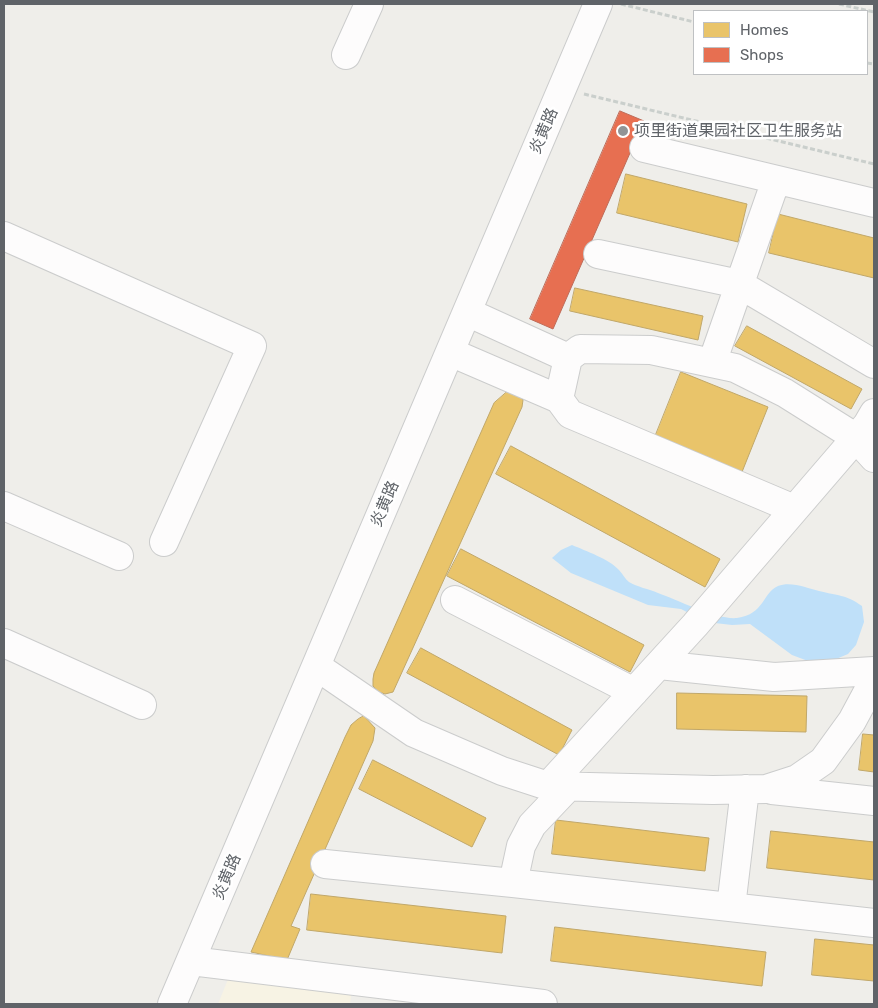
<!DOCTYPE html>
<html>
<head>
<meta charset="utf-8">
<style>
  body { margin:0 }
  #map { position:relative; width:878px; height:1008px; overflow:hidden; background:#efeeea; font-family:Rubik,sans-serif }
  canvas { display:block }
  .frame { position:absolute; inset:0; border:5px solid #5f6368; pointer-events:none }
  .legend { position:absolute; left:693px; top:10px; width:175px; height:65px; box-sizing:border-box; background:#fff; border:1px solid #bfc1c3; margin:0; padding:6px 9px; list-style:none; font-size:15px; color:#5f6368 }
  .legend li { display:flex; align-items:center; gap:10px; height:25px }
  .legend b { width:25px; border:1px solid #bfc1c3 }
</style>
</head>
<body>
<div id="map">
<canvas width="878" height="1008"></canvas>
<div class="frame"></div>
<ul class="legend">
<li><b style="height:14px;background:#e9c46a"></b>Homes</li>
<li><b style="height:14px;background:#e76f51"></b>Shops</li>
</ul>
</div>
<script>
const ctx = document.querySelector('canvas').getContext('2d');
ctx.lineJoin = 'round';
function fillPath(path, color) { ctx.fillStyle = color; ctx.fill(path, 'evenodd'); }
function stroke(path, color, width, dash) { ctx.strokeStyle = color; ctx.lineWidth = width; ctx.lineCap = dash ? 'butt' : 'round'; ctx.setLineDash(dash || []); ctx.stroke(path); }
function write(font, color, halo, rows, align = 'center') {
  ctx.font = font + ' Rubik,"Noto Sans SC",sans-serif'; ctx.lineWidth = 5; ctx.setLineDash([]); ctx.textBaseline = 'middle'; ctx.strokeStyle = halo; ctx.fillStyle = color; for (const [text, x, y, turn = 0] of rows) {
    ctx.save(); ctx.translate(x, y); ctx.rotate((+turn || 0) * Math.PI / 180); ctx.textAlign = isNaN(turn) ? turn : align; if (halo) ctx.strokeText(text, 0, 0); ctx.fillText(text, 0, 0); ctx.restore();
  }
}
fillPath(new Path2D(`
  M231 972 352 987 350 1004H218Z`), '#f7f3e4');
fillPath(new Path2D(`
  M572 545C586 551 609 559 619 570 623 574 625 579 629 582 637 587 649 589 658 593 678 600 717 620 737 618 765 614 762 593 778 586 791 581 807 588 819 591 838 596 845 594 862 606L864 622 856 645 848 654 829 662 808 661 792 655 750 624 732 625 706 622 681 609 648 605 571 573 552 558 561 550Z`), '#bfe0f9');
const homes = new Path2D(`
  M626 174 747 204 738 242 617 213Z
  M778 214 874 238V278L769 253Z
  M575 288 703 316 698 340 570 311Z
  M747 326 862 389 851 409 735 346Z
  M681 372 768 407 742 472 655 437Z
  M508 391 516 393 523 400 522 407 393 692 385 694 379 692 373 686V679L374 673 494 403Z
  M511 446 720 559 705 587 496 474Z
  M461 549 644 645 630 672 447 576Z
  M421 648 572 730 559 755 407 673Z
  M677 693 807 696 806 732 677 729Z
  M364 716 375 728 373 741 291 926 300 929 287 960 251 952 345 737 351 725 358 719Z
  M863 734 874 735V772L859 770Z
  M373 760 486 818 472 847 359 789Z
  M556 820 709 838 705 871 552 854Z
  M771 831 874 842V880L767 868Z
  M311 894 506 916 502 953 307 930Z
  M555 927 766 952 762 986 551 961Z
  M815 939 874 945V981L812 975Z`);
fillPath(homes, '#e9c46a');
stroke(homes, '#c0a769', 1);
const shops = new Path2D(`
  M620 111 644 121 553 329 530 319Z`);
fillPath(shops, '#e76f51');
stroke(shops, '#be6b58', 1);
const minor = new Path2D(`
  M346 55 369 4
  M644 148 874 203
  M4 236 252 346 164 542
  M598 254 739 284 874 364
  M467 312 568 358
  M450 352 559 399 570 414 794 509
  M712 363 776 180
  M559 399 568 358 580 349 651 350 735 368 785 393 855 437 874 458
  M4 506 119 556
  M455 600 634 692
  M4 643 142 705
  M659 665 774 677 874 671
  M316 666 414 733 502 771 548 786 713 790 766 789 797 779 823 761 852 721 874 680
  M548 786 695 625 867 425 874 413
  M772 790 874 801
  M325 864 513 883 874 923
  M513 883 521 846 532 825 569 786
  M731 907 745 789
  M191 961 543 1004
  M172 1004 598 4`);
stroke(minor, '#cbcccc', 30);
stroke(new Path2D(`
  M621 4 694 22
  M839 4 874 12
  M867 63 874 64
  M584 94 874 164`), '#cacfcc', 3, [5, 2.5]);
stroke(minor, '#fdfcfc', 28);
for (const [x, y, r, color] of [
  [623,131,6,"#919496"]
]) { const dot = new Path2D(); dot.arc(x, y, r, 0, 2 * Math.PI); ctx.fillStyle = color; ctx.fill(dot); stroke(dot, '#fff', 2); }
write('16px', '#5f6368', '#fff', [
  ["炎黄路",544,131,-67],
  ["炎黄路",385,504,-67],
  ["炎黄路",227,877,-67]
]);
write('16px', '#5f6368', '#fff', [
  ["项里街道果园社区卫生服务站",634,131]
], 'left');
</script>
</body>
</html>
